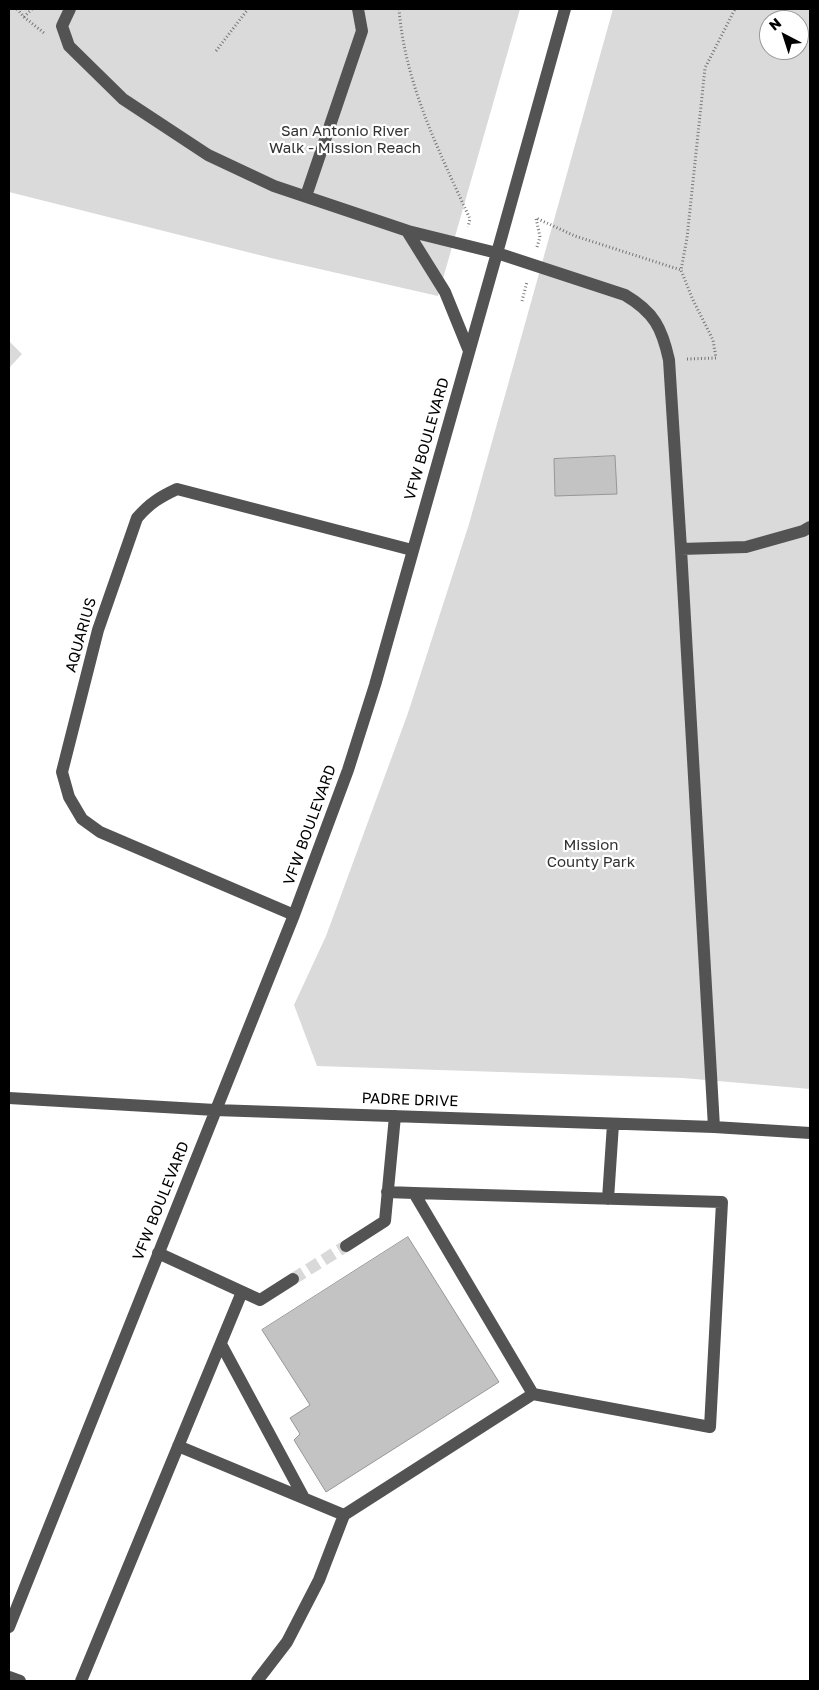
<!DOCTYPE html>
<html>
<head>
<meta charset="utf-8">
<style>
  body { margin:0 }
  #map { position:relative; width:819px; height:1690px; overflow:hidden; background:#fff; font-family:"Golos Text",sans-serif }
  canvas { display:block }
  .frame { position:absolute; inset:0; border:10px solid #000; pointer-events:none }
  .north { position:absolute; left:759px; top:10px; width:50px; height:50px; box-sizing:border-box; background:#fff; border:1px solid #999; border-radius:50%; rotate:320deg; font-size:14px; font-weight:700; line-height:20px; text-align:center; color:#000 }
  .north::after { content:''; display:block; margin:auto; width:18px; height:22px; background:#000; clip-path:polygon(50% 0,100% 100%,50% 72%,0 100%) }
</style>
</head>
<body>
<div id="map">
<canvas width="819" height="1690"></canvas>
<div class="frame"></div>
<div class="north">N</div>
</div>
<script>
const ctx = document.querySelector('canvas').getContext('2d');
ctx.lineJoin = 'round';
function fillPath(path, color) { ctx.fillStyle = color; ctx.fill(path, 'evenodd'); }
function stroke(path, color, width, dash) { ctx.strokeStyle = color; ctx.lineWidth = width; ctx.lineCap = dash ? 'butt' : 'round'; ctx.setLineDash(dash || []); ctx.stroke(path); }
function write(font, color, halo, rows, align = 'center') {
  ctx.font = font + ' "Golos Text",sans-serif'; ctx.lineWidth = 4.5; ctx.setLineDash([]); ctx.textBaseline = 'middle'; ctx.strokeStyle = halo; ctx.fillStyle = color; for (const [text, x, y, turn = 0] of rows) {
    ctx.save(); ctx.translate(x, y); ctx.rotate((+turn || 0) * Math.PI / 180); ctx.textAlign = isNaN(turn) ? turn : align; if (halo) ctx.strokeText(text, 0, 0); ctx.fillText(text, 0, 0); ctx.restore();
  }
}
fillPath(new Path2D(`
  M9 9H520L438 296 271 258 9 192Z
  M613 9H810V1089L683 1078 317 1066 294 1005 326 936 408 713 469 524ZM769 20H799V50H769Z
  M9 341 22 354 9 368Z`), '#dadada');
const building = new Path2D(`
  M615 456 617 494 555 496 554 459Z
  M408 1237 499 1382 326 1492 294 1440 300 1434 290 1418 310 1405 262 1330Z`);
fillPath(building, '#c3c3c3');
stroke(building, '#979797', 1);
stroke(new Path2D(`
  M293 1279 346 1246`), '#d9d9d9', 12, [12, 6]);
stroke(new Path2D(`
  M17 9 24 17 44 33
  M399 9C405 84 439 151 470 219L468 227
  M24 17 32 9
  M216 51 248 9
  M537 247 540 237 536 218 575 236 681 270
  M522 301 527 282
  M687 359 716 358 713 340 693 300 681 270 687 238 705 68 735 9`), '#757575', 3, [1, 2.5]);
stroke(new Path2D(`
  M70 9 62 26 69 46 123 99 208 155 274 186 408 231 497 253 625 295C654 312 662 328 669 360L681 549 714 1127
  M306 196 362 31 358 9
  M407 231 445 292 469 351
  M681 549 746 547 803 531 810 527
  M294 915 100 832 82 819 69 797 62 772 98 630 137 518C150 503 160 497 177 489L412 550
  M9 1098 215 1110 714 1127 810 1133
  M387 1192 414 1193 722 1202 710 1427 533 1394 414 1193
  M608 1199 613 1124
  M346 1246 385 1221 395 1116
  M158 1253 260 1300 293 1279
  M221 1344 304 1498
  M178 1446 344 1515 533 1394
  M9 1627 294 915 348 770 375 685 497 253 565 9
  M9 1677 20 1681
  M81 1681 242 1292
  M257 1681 287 1642 319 1580 344 1515`), '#535353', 12);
write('15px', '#313131', '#fff', [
  ["San Antonio River",345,131],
  ["Walk - Mission Reach",345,148],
  ["Mission",591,845],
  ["County Park",591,862]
]);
write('15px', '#000', '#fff', [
  ["VFW BOULEVARD",427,439,-74],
  ["AQUARIUS",81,635,-74],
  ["VFW BOULEVARD",310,825,-70],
  ["PADRE DRIVE",410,1100,2],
  ["VFW BOULEVARD",161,1201,-68]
]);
</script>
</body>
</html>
